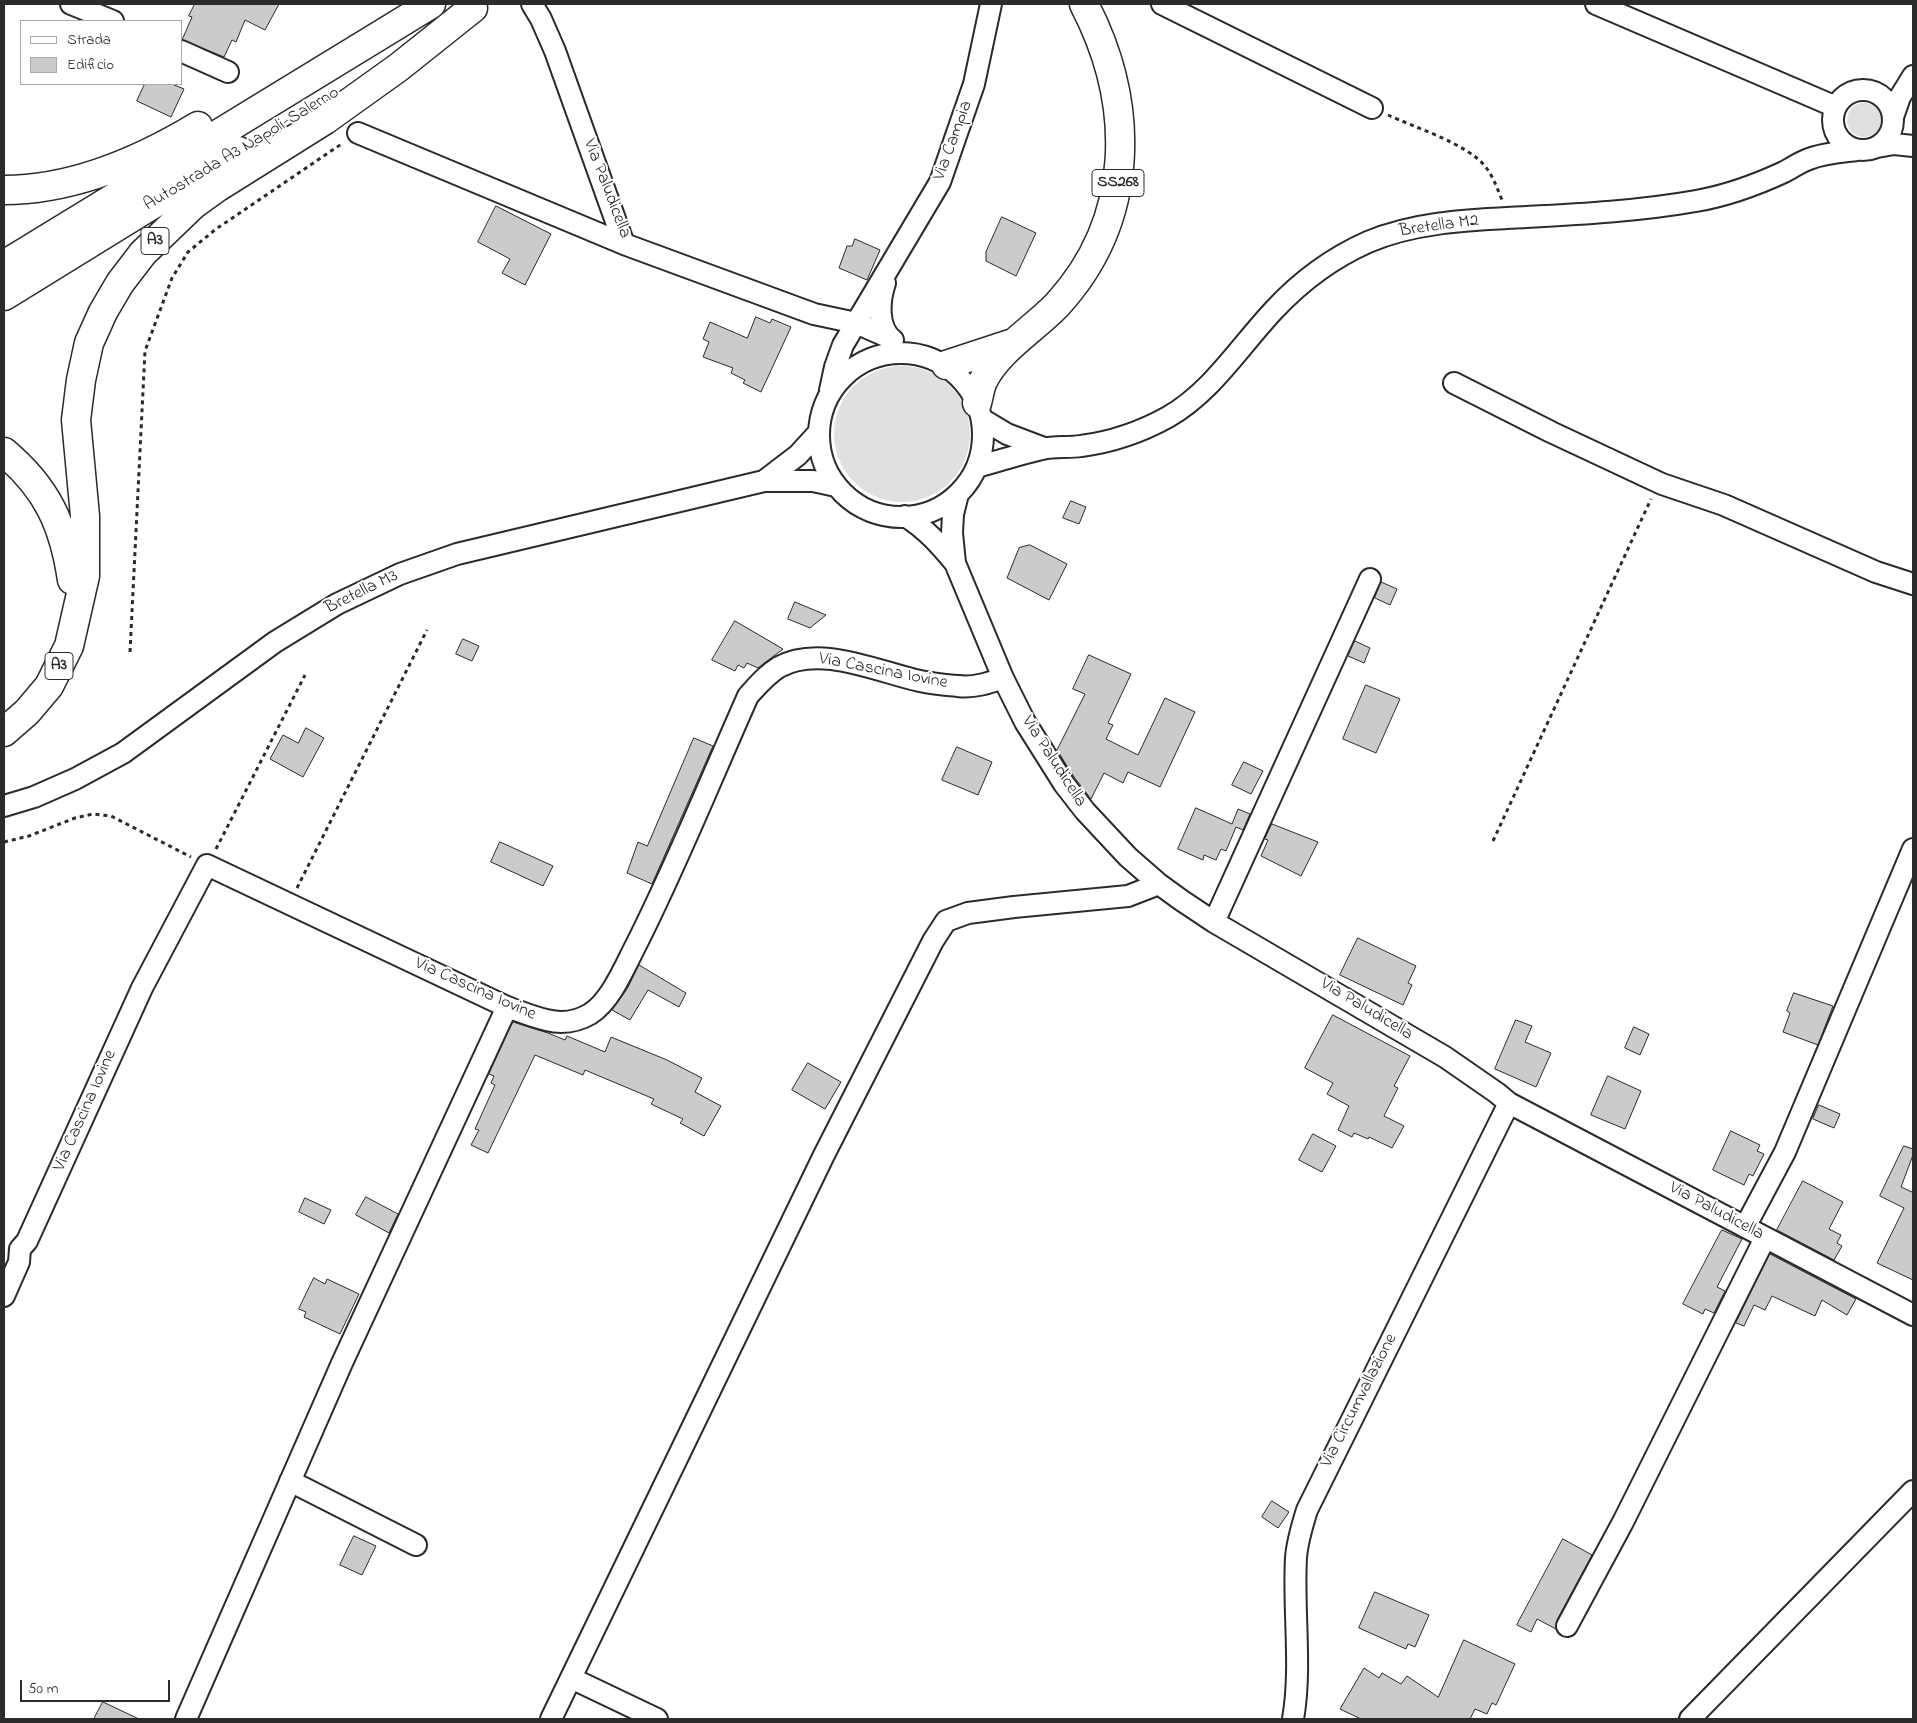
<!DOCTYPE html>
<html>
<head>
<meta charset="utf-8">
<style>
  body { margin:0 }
  #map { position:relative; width:1917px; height:1723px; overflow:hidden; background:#fff; font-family:"Indie Flower",sans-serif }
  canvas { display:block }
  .frame { position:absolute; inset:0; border:5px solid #2b2b2b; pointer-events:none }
  .legend { position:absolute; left:20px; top:20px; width:162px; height:65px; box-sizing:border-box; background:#fff; border:1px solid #aaa; margin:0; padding:6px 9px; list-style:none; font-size:15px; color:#2b2b2b }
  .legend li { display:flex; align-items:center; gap:10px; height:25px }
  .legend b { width:25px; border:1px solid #aaa }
  .scale { position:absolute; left:20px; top:1680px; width:150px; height:22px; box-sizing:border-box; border:2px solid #2b2b2b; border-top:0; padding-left:6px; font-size:15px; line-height:18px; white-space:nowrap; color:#2b2b2b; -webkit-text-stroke:4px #fff; paint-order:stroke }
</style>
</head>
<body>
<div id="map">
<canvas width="1917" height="1723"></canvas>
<div class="frame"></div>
<ul class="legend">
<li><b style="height:6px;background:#fff"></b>Strada</li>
<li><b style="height:14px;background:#cbcbcb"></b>Edificio</li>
</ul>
<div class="scale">50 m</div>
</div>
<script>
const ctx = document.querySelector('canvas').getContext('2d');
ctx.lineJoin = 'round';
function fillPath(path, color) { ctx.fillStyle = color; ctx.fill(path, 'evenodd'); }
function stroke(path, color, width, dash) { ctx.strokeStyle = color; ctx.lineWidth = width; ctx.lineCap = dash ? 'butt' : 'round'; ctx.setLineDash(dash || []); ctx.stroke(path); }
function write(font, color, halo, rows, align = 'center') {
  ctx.font = font + ' "Indie Flower",sans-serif'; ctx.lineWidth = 4; ctx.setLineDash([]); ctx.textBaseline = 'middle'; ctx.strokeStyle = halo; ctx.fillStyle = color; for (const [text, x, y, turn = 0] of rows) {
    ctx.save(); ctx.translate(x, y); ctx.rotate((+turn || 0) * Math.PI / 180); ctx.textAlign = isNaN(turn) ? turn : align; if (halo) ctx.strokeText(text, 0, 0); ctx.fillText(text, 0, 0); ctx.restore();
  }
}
fillPath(new Path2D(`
  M1847 120a17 17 0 1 1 34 0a17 17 0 1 1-34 0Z
  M834 434a68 68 0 1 1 136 0a68 68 0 1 1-136 0Z`), '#e0e0e0');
const building = new Path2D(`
  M195 4H279L265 30 245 20 236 42 232 40 224 57 182 40 192 17 189 16Z
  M145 84H172L184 89 171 117 137 101Z
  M496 206 551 234 525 285 502 273 510 259 478 242Z
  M1002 217 1036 233 1016 276 986 261V252Z
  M855 239 880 250 867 280 839 268 847 246H852Z
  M756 317 770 323 772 319 791 327 761 392 743 383 745 380 731 373 733 368 703 357 709 342 703 339 710 322 747 338Z
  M1071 501 1086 507 1079 524 1063 518Z
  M1030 545 1067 564 1049 600 1007 578 1019 548Z
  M1381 582 1397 589 1390 605 1375 598Z
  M795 602 826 615 810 628 788 619Z
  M735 621 783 649 758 668 747 663 744 668 738 665 735 671 712 660Z
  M463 639 479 646 472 661 456 654Z
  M1355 641 1370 648 1364 663 1348 656Z
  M1089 655 1131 674 1108 723 1113 725 1106 739 1138 755 1165 698 1195 712 1160 787 1128 772 1123 783 1104 773 1091 799 1074 777 1057 750 1085 694 1073 689Z
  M1366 685 1400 699 1376 753 1343 739Z
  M306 728 324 738 303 777 270 759 283 735 298 743Z
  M694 738 713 746 652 884 627 873 638 842 647 846Z
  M957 747 992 762 978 795 942 780Z
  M1244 762 1263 771 1251 794 1232 785Z
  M1196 808 1232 824 1238 809 1250 814 1243 830 1236 827 1226 851 1221 849 1216 860 1204 855 1203 860 1178 849Z
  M1272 824 1318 842 1301 876 1261 856 1268 840 1265 839Z
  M500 842 553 866 543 886 491 862Z
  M1358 938 1416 966 1408 983 1412 985 1403 1005 1340 975Z
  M639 965 686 993 679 1007 648 990 630 1020 612 1010 627 989Z
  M1794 993 1833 1006 1818 1045 1783 1032 1790 1013 1787 1011Z
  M1333 1015 1410 1056 1394 1086 1398 1088 1384 1116 1404 1126 1392 1148 1369 1137 1368 1139 1354 1133 1352 1137 1338 1130 1349 1106 1327 1094 1333 1083 1305 1068Z
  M1516 1020 1532 1026 1525 1042 1551 1053 1536 1087 1495 1069Z
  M513 1022 548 1033 565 1040 567 1036 605 1052 611 1037 667 1060 702 1078 695 1092 721 1106 704 1136 680 1123 683 1119 651 1104 654 1099 585 1070 583 1075 535 1055 488 1153 471 1145 479 1130 475 1129 495 1085 491 1083 494 1076 489 1074Z
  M1634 1027 1649 1034 1640 1055 1625 1048Z
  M808 1063 841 1082 825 1109 792 1090Z
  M1608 1076 1641 1091 1625 1129 1591 1115Z
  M1819 1105 1840 1114 1834 1128 1813 1119Z
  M1731 1131 1760 1145 1757 1151 1764 1154 1753 1176 1749 1174 1744 1185 1713 1170Z
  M1313 1134 1336 1146 1322 1172 1299 1160Z
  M1904 1146 1913 1149V1155L1901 1187 1912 1192 1913 1189V1280L1877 1263 1904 1208 1880 1196Z
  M1803 1181 1843 1202 1829 1229 1841 1235 1837 1243 1842 1246 1834 1260 1777 1230Z
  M366 1197 398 1214 389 1233 356 1215Z
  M305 1198 331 1210 324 1224 299 1212Z
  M1722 1230 1742 1239 1717 1287 1725 1291 1714 1313 1705 1309 1703 1314 1683 1304Z
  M1770 1254 1856 1299 1847 1315 1822 1300 1815 1316 1772 1296 1765 1310 1754 1305 1744 1326 1736 1323Z
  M314 1278 325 1284 327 1279 359 1294 340 1334 304 1317 306 1312 299 1309Z
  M1272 1501 1289 1512 1278 1528 1262 1517Z
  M354 1536 376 1546 362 1575 340 1565Z
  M1563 1539 1592 1555 1557 1620 1556 1629 1537 1619 1531 1632 1517 1625Z
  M1375 1592 1429 1615 1415 1647 1408 1644 1406 1649 1359 1628Z
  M1464 1640 1515 1664 1496 1705 1492 1703 1487 1714 1475 1709 1470 1719H1361L1340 1709 1364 1668 1379 1678 1382 1673 1401 1684 1407 1676 1438 1697Z
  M103 1702 139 1719H94Z`);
fillPath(building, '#cbcbcb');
stroke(building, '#2b2b2b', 1);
const minor = new Path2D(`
  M71 4 113 21
  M532 4 541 19 555 51 624 244
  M1162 4 1372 108
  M1596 4 1836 107
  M181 51 228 72
  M1833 120a30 30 0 1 1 60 0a30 30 0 1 1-60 0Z
  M1893 117 1900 97 1913 76
  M358 133 624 244 814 314 856 323 888 337
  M1877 147 1894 144 1913 146
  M885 283C879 301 877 328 893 340
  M819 435a82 82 0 1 1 164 0a82 82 0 1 1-164 0Z
  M1454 383 1551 432 1662 484 1724 505 1876 572 1913 584
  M830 390 835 367 843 345 940 182 974 84 991 4
  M982 419 1007 434 1044 448
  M977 467C998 461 1020 454 1042 449 1055 446 1068 448 1081 446 1112 442 1141 432 1168 417 1212 392 1240 346 1274 310 1301 281 1332 258 1368 242 1418 221 1473 220 1526 217 1583 214 1639 211 1696 201 1725 196 1756 185 1784 172 1792 168 1800 162 1809 159 1824 153 1842 152 1857 150
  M764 481 798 455 819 432
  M958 494 953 514 952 533 955 563 1003 678 1025 722 1064 784 1085 811 1128 857 1159 884 1181 900 1214 922 1445 1057 1497 1093 1509 1103 1913 1315
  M905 516C926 529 940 545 955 563
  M4 806 34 797 75 779 123 753 275 642 337 604 400 574 457 554 764 481H813L836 486
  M1214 922 1370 579
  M1745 1227 1785 1152 1913 849
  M20 1249 27 1241 142 988 207 865 507 1007C536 1017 561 1031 590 1014 611 1001 625 966 636 945 677 864 711 779 748 696 758 685 766 675 779 667 820 644 878 672 920 681 933 684 946 685 958 686 974 688 989 683 1003 678
  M4 1296 19 1262 20 1249
  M290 1481 416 1545
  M1567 1626 1623 1522 1765 1238
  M571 1678 657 1719
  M186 1719 342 1363 507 1007
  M551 1719 824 1155 933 941 946 921 968 913 1014 907 1128 896 1159 884
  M1293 1719C1302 1668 1293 1610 1296 1558 1297 1542 1302 1526 1307 1510L1509 1103
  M1690 1719 1913 1491`);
const highway = new Path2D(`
  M4 190C72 190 140 161 198 126
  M4 265 431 4
  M4 296 239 151
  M946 365 1010 344
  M977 403C979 396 980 387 983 381 997 351 1034 329 1057 305 1136 219 1136 104 1084 4
  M4 452C47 488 64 525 72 580
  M4 732 27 712 49 686 69 646 85 576V516L76 420 81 380 89 343 103 312 120 283 143 253 193 205 218 187 325 120 399 67 473 8`);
stroke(minor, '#2b2b2b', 24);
stroke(highway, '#2b2b2b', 31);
stroke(new Path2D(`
  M1388 115C1414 127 1467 144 1485 166 1493 176 1497 188 1502 200
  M130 652 145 351 172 278 188 252 216 229 343 143
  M1493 841 1651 499
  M4 842 29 836 75 818 93 814 111 816 191 857
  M216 849 305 675
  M297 888 427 630
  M898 1719V1718`), '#2b2b2b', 3, [4, 4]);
stroke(minor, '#fff', 20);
stroke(highway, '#fff', 28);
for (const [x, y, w] of [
  [1118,183,52],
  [155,241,28],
  [59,666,28]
]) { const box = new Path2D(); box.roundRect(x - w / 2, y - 13.5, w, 27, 4); ctx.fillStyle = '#fff'; ctx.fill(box); stroke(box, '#2b2b2b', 1); }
write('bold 16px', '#2b2b2b', null, [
  ["SS268",1118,183],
  ["A3",155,241],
  ["A3",59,666]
]);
write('18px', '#2b2b2b', '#fff', [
  ["Via Campia",954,141,-70],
  ["Autostrada A3 Napoli-Salerno",242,150,-31],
  ["Via Paludicella",606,189,69],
  ["Bretella M2",1439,227,-8],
  ["Bretella M3",362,593,-26],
  ["Via Cascina Iovine",883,672,11],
  ["Via Paludicella",1053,762,57],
  ["Via Cascina Iovine",475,990,24],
  ["Via Paludicella",1366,1010,31],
  ["Via Cascina Iovine",86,1111,-66],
  ["Via Paludicella",1716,1212,28],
  ["Via Circumvallazione",1360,1401,-63]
]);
</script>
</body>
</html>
